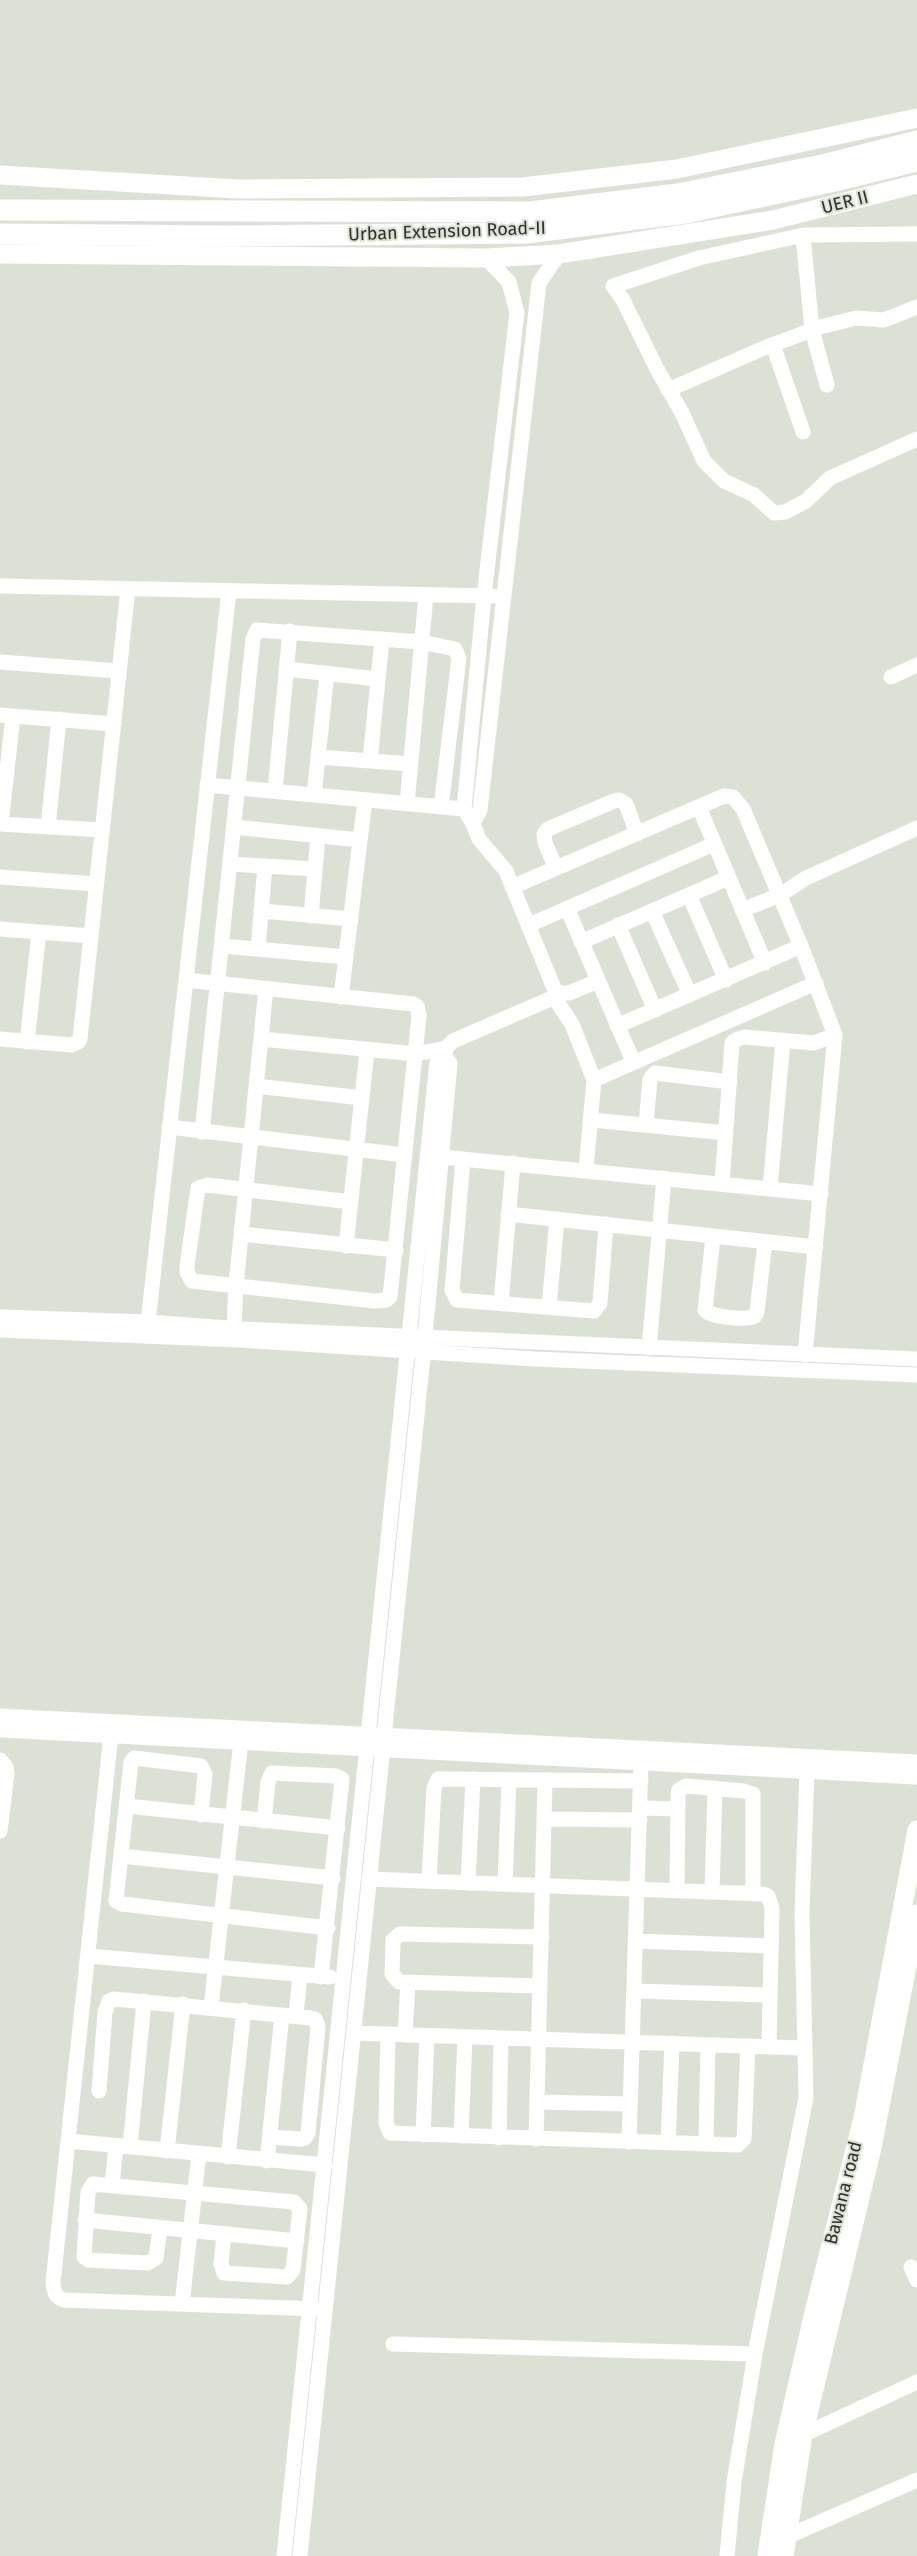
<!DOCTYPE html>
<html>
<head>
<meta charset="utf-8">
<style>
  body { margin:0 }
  canvas { display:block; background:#dbe2d5 }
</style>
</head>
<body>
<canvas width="917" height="2556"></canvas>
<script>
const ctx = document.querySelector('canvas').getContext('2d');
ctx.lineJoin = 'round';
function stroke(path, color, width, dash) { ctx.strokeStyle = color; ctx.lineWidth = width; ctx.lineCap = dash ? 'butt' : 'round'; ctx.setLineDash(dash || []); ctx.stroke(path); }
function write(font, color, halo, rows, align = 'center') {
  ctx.font = font + ' "Fira Sans",sans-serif'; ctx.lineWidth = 4; ctx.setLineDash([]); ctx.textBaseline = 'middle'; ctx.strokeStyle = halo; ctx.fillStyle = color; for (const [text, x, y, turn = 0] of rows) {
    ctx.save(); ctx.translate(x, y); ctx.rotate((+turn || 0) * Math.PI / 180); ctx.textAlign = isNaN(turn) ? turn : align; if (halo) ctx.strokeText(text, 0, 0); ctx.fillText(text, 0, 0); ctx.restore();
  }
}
stroke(new Path2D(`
  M917 234 803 235 699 258 613 286 623 300 657 369 682 413 704 461 724 481 754 495 774 513 785 512 806 501 830 478 917 439
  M803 235 812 330 827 385
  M486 258 509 282 517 313 484 596 464 809 473 824 480 810 539 283 559 254
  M773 345 803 432
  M668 390 764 348 820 327 856 318 884 320 917 307
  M0 586 493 596
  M0 662 119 671
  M286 669 378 679
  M891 677 917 665
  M0 715 114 724
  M318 757 411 764
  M370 761 382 639
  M207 785 464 809
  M275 791 290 631
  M314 795 327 673
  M407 804 426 595
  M699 807 765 963
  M0 824 102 830
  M1 824 13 716
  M48 827 59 719
  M234 827 360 840
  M230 864 315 869
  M556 868 545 843 544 834 548 829 614 801 619 800 626 804 637 834
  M0 877 96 884
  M512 887 724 796 733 797 743 809 801 946 835 1035 805 1355
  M689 895 726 980
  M567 908 633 1061
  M742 910 780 895 806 878 917 828
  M262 911 351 919
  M652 911 690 995
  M311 916 318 836
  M529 925 714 844
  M618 925 655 1010
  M0 929 91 936
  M581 942 728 878
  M222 946 346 957
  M258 949 265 866
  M186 980 413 1004 417 1006 419 1016 390 1297 386 1300 375 1301 192 1281 187 1272V1266L198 1188 207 1185 351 1202
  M556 993H569L598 981
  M341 997 365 800
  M554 997 572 1024 594 1080 586 1169
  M617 1026 801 946
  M0 1039 71 1045 78 1042 80 1039 128 589
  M261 1039 416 1054 446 1048
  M27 1042 39 932
  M445 1056 446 1048 453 1041 550 999 556 993 506 871 479 839 473 824
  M594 1080 816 983
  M256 1086 362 1098
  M592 1120 726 1133
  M646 1125 650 1079 655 1073 730 1082
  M169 1127 404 1155
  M202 1132 253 639 257 630 421 642 455 649 459 658 441 807
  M441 1157 821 1194
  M463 1159 452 1290 457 1300 594 1311 600 1303 606 1224
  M722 1184 732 1043 735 1040 744 1037 814 1043 835 1035
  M770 1189 783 1040
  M508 1214 816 1247
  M241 1234 396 1250
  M713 1237 705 1310C711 1317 747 1321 755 1316L757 1312 765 1242
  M346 1246 367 1050
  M501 1303 513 1163
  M549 1307 557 1219
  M0 1317 148 1322 242 1329 917 1359
  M234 1328 236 1285 266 988
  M0 1330 240 1340 535 1359 917 1375
  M147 1332 229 591
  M649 1348 664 1178
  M0 1716 917 1762
  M112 1725 53 2283C54 2292 55 2297 64 2300L319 2309
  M0 1730 917 1777
  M0 1760 6 1767 7 1773 0 1831
  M127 1806 338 1828
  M641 1808 678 1809
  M201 1815 205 1774 201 1766 134 1758 131 1762 116 1901 122 1904 328 1928
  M544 1819 640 1820
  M264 1821 268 1782 272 1773 336 1776 342 1779 321 1977
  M121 1856 333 1878
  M369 1879 763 1894 768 1896 772 1908 769 2047
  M429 1881 434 1788 438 1779 641 1781
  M468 1883 473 1779
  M505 1884 509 1780
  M677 1890 678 1795 679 1790 686 1786 744 1791 753 1794V1893
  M712 1892 715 1788
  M636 1941 771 1946
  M88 1956 330 1977
  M540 1986 399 1982 392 1974 393 1940 400 1934 542 1937
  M634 1991 769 1995
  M211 2007 241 1741
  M296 2016 300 1975
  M354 2033 804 2048
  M388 2034 386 2123 390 2133 738 2145 744 2139 748 2046
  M405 2035 408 1983
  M99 2091 105 2012 109 2001 114 1999 311 2018 315 2019 318 2027 308 2133 305 2138 301 2139 270 2137
  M537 2102 630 2104
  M423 2135 427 2036
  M461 2136 465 2037
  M499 2138 501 2038
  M536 2139 545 1780
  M68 2141 325 2165
  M629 2142 641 1762
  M668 2143 672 2043
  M706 2144 708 2045
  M130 2147 144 2001
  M167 2151 183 2004
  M228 2157 244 2010
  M267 2161 282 2015
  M112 2185 116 2146
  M85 2220 297 2241
  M160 2228 156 2258 148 2263 88 2260 84 2257 88 2192 93 2184 294 2202 300 2209 293 2270 287 2277 224 2273 221 2264 224 2234
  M911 2267 917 2280
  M182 2304 199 2154
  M393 2344 755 2354
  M796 2438 917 2382
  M786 2537 917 2480
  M284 2556 437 1062 445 1056 450 1063 425 1337 300 2556
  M727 2556 734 2482 755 2354 806 2098 802 1913 807 1771`), '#fff', 15);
stroke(new Path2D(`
  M0 175 238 189 523 187 677 169 917 118
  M0 254 486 258 559 254 773 220 917 184
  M767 2556 784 2444 814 2312 863 2118 917 1830
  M784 2556 803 2435 872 2148 917 1914`), '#fff', 19);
stroke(new Path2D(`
  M0 210 530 212 678 194 827 164 917 141
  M0 234 229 236 526 233 685 213 835 181 917 161`), '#fff', 21);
write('18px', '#2c2f2a', '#dbe2d5', [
  ["UER II",845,203,-14],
  ["Urban Extension Road-II",447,232,-2],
  ["Bawana road",844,2193,-76]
]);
</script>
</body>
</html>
